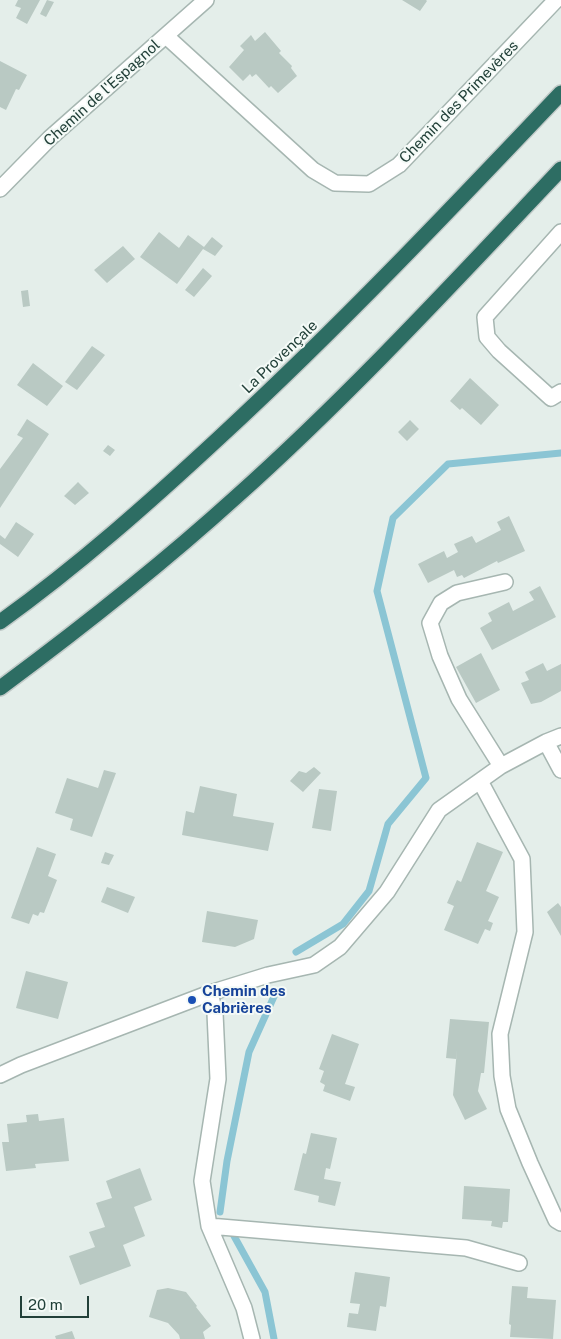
<!DOCTYPE html>
<html>
<head>
<meta charset="utf-8">
<style>
  body { margin:0 }
  #map { position:relative; width:561px; height:1339px; overflow:hidden; background:#e4eeea; font-family:"Public Sans",sans-serif }
  canvas { display:block }
  .scale { position:absolute; left:20px; top:1296px; width:69px; height:22px; box-sizing:border-box; border:2px solid #224039; border-top:0; padding-left:6px; font-size:15px; line-height:18px; white-space:nowrap; color:#224039; -webkit-text-stroke:4px #f4faf7; paint-order:stroke }
</style>
</head>
<body>
<div id="map">
<canvas width="561" height="1339"></canvas>
<div class="scale">20 m</div>
</div>
<script>
const ctx = document.querySelector('canvas').getContext('2d');
ctx.lineJoin = 'round';
function stroke(path, color, width, dash) { ctx.strokeStyle = color; ctx.lineWidth = width; ctx.lineCap = dash ? 'butt' : 'round'; ctx.setLineDash(dash || []); ctx.stroke(path); }
function fillPath(path, color) { ctx.fillStyle = color; ctx.fill(path, 'evenodd'); }
function write(font, color, halo, rows, align = 'center') {
  ctx.font = font + ' "Public Sans",sans-serif'; ctx.lineWidth = 4; ctx.setLineDash([]); ctx.textBaseline = 'middle'; ctx.strokeStyle = halo; ctx.fillStyle = color; for (const [text, x, y, turn = 0] of rows) {
    ctx.save(); ctx.translate(x, y); ctx.rotate((+turn || 0) * Math.PI / 180); ctx.textAlign = isNaN(turn) ? turn : align; if (halo) ctx.strokeText(text, 0, 0); ctx.fillText(text, 0, 0); ctx.restore();
  }
}
stroke(new Path2D(`
  M296 952 343 924 369 891 388 824 426 778 377 591 393 518 448 464 561 453
  M220 1212 227 1161 249 1052 276 992
  M234 1236 265 1292 274 1339`), '#8bc5d4', 7);
fillPath(new Path2D(`
  M18 0H40L27 24 16 18 21 8 15 6Z
  M47 0 54 2 46 17 40 14Z
  M402 0H426L427 1 420 11Z
  M265 32 281 51 279 53 292 66 291 68 297 76 278 93 271 86 269 88 256 74 252 77 250 74 243 81 229 67 244 50 240 46 251 35 255 41Z
  M0 61 27 75 19 90 16 89 6 110 0 107Z
  M159 232 179 248 188 235 204 247 212 237 223 246 215 256 203 249 177 284 140 257Z
  M123 246 135 259 107 283 94 270Z
  M203 268 212 276 194 297 185 290Z
  M28 290 30 306 23 307 21 291Z
  M92 346 105 355 77 390 65 382Z
  M33 363 63 386 47 406 17 385Z
  M470 378 499 405 481 425 462 408 460 410 450 401Z
  M27 419 49 434 0 508V469L23 438 17 435Z
  M410 420 419 429 407 441 398 432Z
  M108 445 115 450 110 456 103 451Z
  M78 482 89 493 75 505 64 496Z
  M509 516 525 551 498 563 497 561 464 578 462 575 457 577 454 570 428 583 418 564 444 551 447 558 458 552 454 544 472 536 476 543 501 530 497 522Z
  M16 522 34 534 18 557 0 544V535L5 539Z
  M540 586 556 617 492 650 480 628 492 621 488 613 509 602 513 611 534 600 529 592Z
  M481 653 500 690 476 703 456 667Z
  M543 663 547 671 561 664V691L541 702 531 704 521 683 529 680 525 672Z
  M314 767 321 773 303 792 290 781 299 771 306 773Z
  M104 770 116 773 92 837 70 830 73 819 55 813 67 778 98 788Z
  M200 786 237 794 233 816 274 823 268 851 182 835 186 811 194 813Z
  M319 789 337 791 331 831 312 828Z
  M477 842 503 852 486 891 499 897 488 921 493 923 490 931 485 929 478 944 444 930 454 906 447 903 457 880 461 882Z
  M37 847 56 854 48 876 57 880 44 913 40 912 38 916 33 914 29 924 11 918Z
  M105 852 114 855 109 865 101 863Z
  M107 887 135 897 128 913 101 902Z
  M558 903 561 907V936L547 912Z
  M207 911 258 920 254 939 235 947 202 942Z
  M26 971 68 982 58 1019 16 1008Z
  M450 1019 489 1022 484 1073H481L478 1091 487 1109 465 1120 453 1095 457 1049 456 1059 446 1058Z
  M332 1034 359 1044 345 1084 355 1087 350 1101 323 1091 325 1085 320 1082 324 1071 319 1069Z
  M38 1114 39 1121 64 1118 69 1161 35 1164 36 1168 6 1171 2 1142H9L7 1124 27 1122 26 1115Z
  M311 1133 337 1138 330 1169 326 1168 324 1179 341 1182 335 1206 318 1202 319 1196 294 1190 303 1153 306 1154Z
  M140 1168 152 1200 134 1207 145 1236 123 1245 131 1266 80 1285 69 1256 95 1247 89 1232 105 1227 96 1203 112 1198 106 1181Z
  M464 1186 510 1189 508 1222H503L502 1228 491 1226 492 1221 462 1219Z
  M355 1272 390 1277 386 1307 380 1306 376 1331 347 1327 349 1313 358 1314 360 1304 350 1303Z
  M512 1286 528 1287 527 1298 556 1300 553 1339 510 1337 511 1325 509 1324Z
  M168 1288 186 1292 197 1306 196 1307 211 1326 203 1332 205 1339H180L179 1335 168 1323 149 1317 157 1290Z
  M72 1331 75 1339H56L55 1336Z`), '#b9c9c3');
const minor = new Path2D(`
  M166 36 313 170 335 183 369 184 399 165 556 0
  M0 189 50 138 206 0
  M561 232 485 317 487 337 499 351 551 398 561 392
  M546 742 561 770
  M501 766 459 699 440 656 430 623 441 603 457 593 505 582
  M480 781 522 859 525 932 500 1034 502 1076 508 1109 530 1163 556 1220 561 1223
  M210 993 215 1013 218 1079 202 1181 209 1226 244 1308 252 1339
  M0 1075 21 1065 210 993 268 975 314 965 340 947 387 892 439 810 501 766 546 742 561 736
  M209 1226 466 1248 519 1263`);
const highway = new Path2D(`
  M0 622C78 566 150 502 220 437 339 327 450 210 561 93
  M0 688C81 628 161 565 236 497 351 394 455 281 561 169`);
stroke(minor, '#a6b6b1', 18);
stroke(highway, '#c1cac8', 18);
stroke(minor, '#fff', 15);
stroke(highway, '#2d6d63', 15);
for (const [x, y, r, color] of [
  [192,1000,5,"#1a4fb4"]
]) { const dot = new Path2D(); dot.arc(x, y, r, 0, 2 * Math.PI); ctx.fillStyle = color; ctx.fill(dot); stroke(dot, '#f4faf7', 2); }
write('15px', '#224039', '#f4faf7', [
  ["Chemin de l'Espagnol",102,93,-42],
  ["Chemin des Primevères",459,102,-46],
  ["La Provençale",280,357,-44]
]);
write('bold 15px', '#164399', '#f4faf7', [
  ["Chemin des",202,991],
  ["Cabrières",202,1008]
], 'left');
</script>
</body>
</html>
